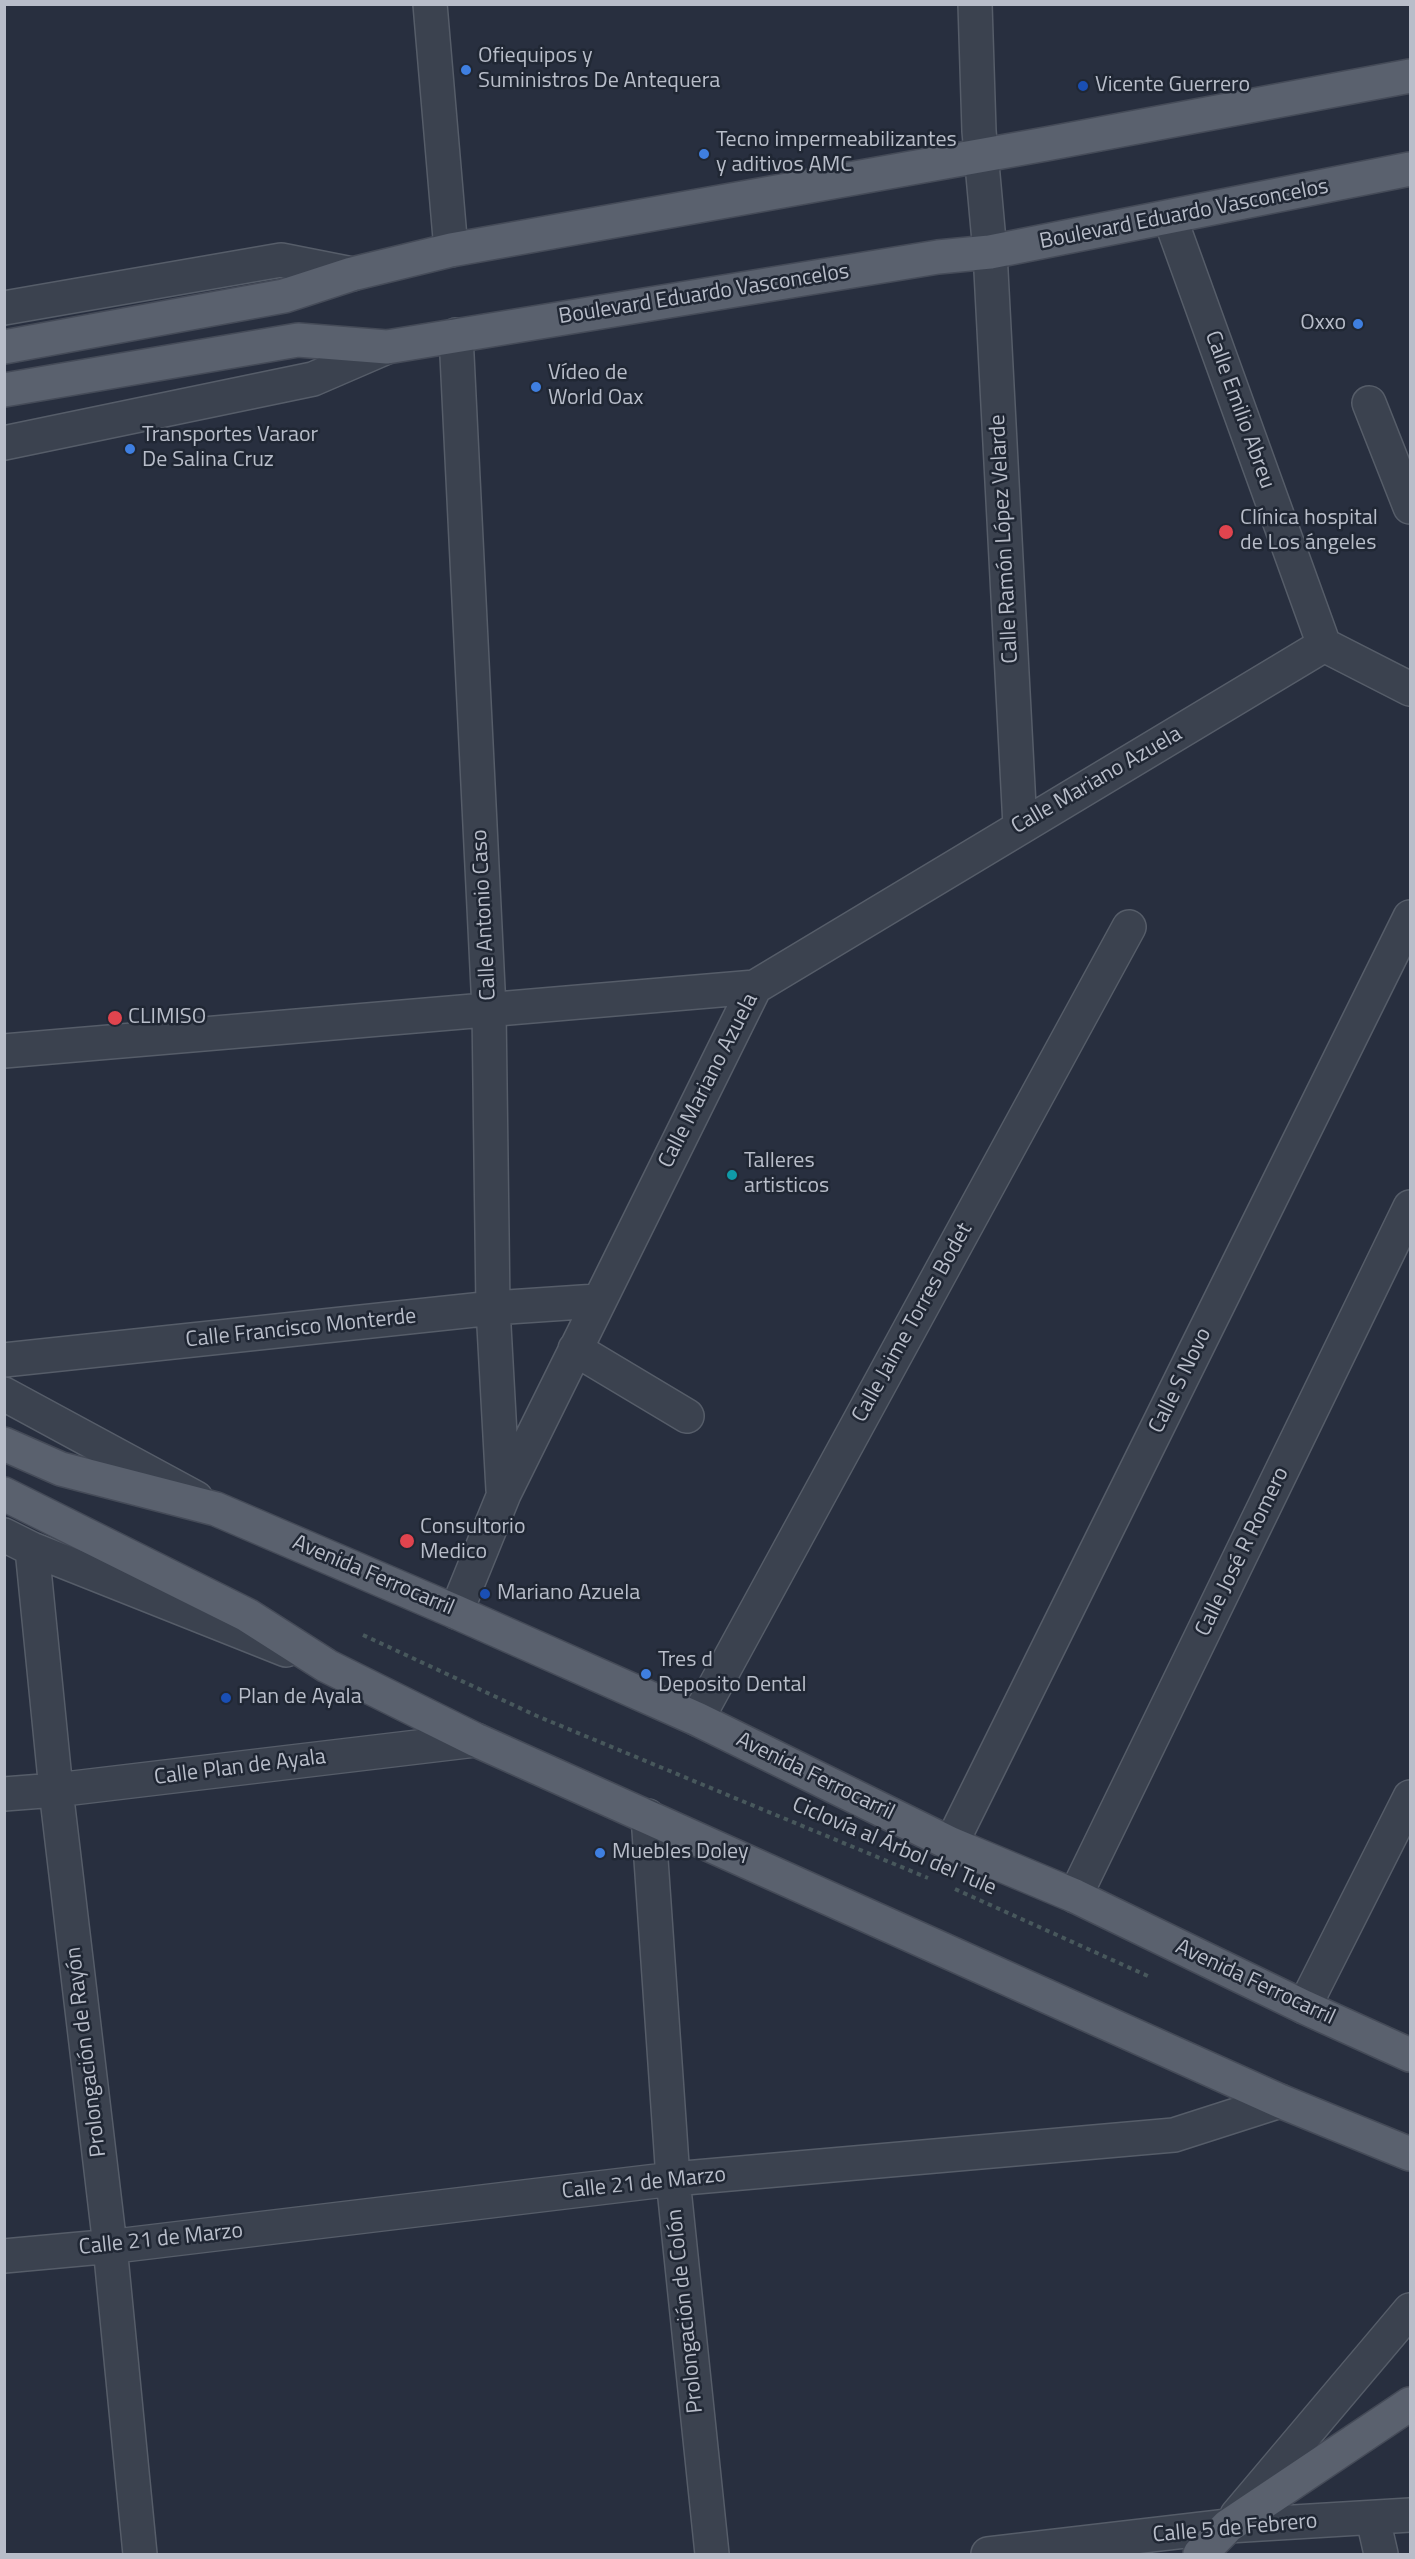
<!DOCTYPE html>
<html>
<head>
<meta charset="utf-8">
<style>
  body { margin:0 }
  #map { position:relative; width:1415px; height:2559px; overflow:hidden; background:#282f3f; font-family:"Titillium Web",sans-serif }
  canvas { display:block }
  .frame { position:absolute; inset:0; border:6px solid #b8bdc9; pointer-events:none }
</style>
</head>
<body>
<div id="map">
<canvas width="1415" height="2559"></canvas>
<div class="frame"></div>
</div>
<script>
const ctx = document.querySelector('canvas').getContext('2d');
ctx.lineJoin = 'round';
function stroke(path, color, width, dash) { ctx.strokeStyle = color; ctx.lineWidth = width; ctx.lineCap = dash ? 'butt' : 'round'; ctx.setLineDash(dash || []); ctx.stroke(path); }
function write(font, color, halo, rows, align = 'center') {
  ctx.font = font + ' "Titillium Web",sans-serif'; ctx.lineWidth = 5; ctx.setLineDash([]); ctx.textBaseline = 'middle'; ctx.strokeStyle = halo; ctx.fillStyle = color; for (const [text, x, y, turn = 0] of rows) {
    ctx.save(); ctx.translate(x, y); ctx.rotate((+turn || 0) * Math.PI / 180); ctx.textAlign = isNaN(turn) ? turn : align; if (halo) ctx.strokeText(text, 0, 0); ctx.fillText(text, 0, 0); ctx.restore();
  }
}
const minor = new Path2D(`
  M430 4 451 250
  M975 4 979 131 990 252 1020 826
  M1170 218 1324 645 1410 689
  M4 308 281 260 352 274
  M456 335 489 1009 493 1308 503 1490
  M1369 403 1410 507
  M4 443 313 379 387 347
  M4 1051 755 987
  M575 1349 687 1416
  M4 1360 493 1308 597 1301
  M4 1394 196 1498
  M4 1535 32 1549 286 1650
  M32 1549 56 1790 110 2246 140 2554
  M456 1612 504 1494 755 987 1324 645
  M697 1719 1129 927
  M4 1794 56 1790 476 1740
  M648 1816 673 2179 712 2554
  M951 1844 1410 917
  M1075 1896 1410 1207
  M1304 2007 1410 1797
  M4 2256 124 2245 673 2179 1174 2135 1280 2101
  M1237 2515 1410 2310
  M1373 2519 1381 2554
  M988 2554 1228 2526 1410 2515`);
const major = new Path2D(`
  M4 347 284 296 352 274 451 250 1046 144 1410 76
  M4 390 298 340 387 347 938 257 990 252 1410 169
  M4 1444 61 1469 216 1509 456 1612 697 1719 951 1844 1075 1896 1304 2007 1410 2055
  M4 1494 247 1615 327 1666 476 1740 1280 2101 1410 2154
  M1200 2554 1228 2526 1410 2404`);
stroke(minor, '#565d69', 36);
stroke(major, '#454b58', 36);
stroke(new Path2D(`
  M363 1635 537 1716 928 1878
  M955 1889 1150 1977`), '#48585c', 4, [4.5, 4.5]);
stroke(minor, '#3b424f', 33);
stroke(major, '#5a616e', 33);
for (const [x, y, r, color] of [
  [466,70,6,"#3f7fe0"],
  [1083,86,6,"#1a4fb4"],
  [704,154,6,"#3f7fe0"],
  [1358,324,6,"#3f7fe0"],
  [536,387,6,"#3f7fe0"],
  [130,449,6,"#3f7fe0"],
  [1226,532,8,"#e0444e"],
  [115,1018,8,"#e0444e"],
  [732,1175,6,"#0f9aa8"],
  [407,1541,8,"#e0444e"],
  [485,1594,6,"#1a4fb4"],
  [646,1674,6,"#3f7fe0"],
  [226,1698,6,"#1a4fb4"],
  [600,1853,6,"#3f7fe0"]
]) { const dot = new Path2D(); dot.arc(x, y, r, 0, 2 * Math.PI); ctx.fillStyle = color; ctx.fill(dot); stroke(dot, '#202734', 2); }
write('22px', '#b8bdc9', '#202734', [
  ["Ofiequipos y",478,57],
  ["Suministros De Antequera",478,82],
  ["Vicente Guerrero",1095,86],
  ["Tecno impermeabilizantes",716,141],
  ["y aditivos AMC",716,166],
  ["Oxxo",1346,324,"right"],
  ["Vídeo de",548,374],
  ["World Oax",548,399],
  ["Transportes Varaor",142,436],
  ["De Salina Cruz",142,461],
  ["Clínica hospital",1240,519],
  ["de Los ángeles",1240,544],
  ["CLIMISO",128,1018],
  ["Talleres",744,1162],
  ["artisticos",744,1187],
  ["Consultorio",420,1528],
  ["Medico",420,1553],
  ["Mariano Azuela",497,1594],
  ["Tres d",658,1661],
  ["Deposito Dental",658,1686],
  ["Plan de Ayala",238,1698],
  ["Muebles Doley",612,1853]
], 'left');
write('22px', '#b8bdc9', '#202734', [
  ["Boulevard Eduardo Vasconcelos",1184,215,-11],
  ["Boulevard Eduardo Vasconcelos",704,295,-9],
  ["Calle Emilio Abreu",1239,410,70],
  ["Calle Ramón López Velarde",1005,539,-93],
  ["Calle Mariano Azuela",1097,781,-30],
  ["Calle Antonio Caso",485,915,-93],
  ["Calle Mariano Azuela",709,1081,-63],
  ["Calle Jaime Torres Bodet",913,1323,-61],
  ["Calle Francisco Monterde",301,1329,-6],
  ["Calle S Novo",1181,1381,-64],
  ["Calle José R Romero",1243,1552,-64],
  ["Avenida Ferrocarril",373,1576,23],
  ["Calle Plan de Ayala",240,1768,-7],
  ["Avenida Ferrocarril",815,1777,26],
  ["Ciclovía al Árbol del Tule",894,1847,23],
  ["Avenida Ferrocarril",1255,1983,25],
  ["Prolongación de Rayón",87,2052,-97],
  ["Calle 21 de Marzo",644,2184,-6],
  ["Calle 21 de Marzo",161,2240,-6],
  ["Prolongación de Colón",686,2311,-96],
  ["Calle 5 de Febrero",1235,2529,-5]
]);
</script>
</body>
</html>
